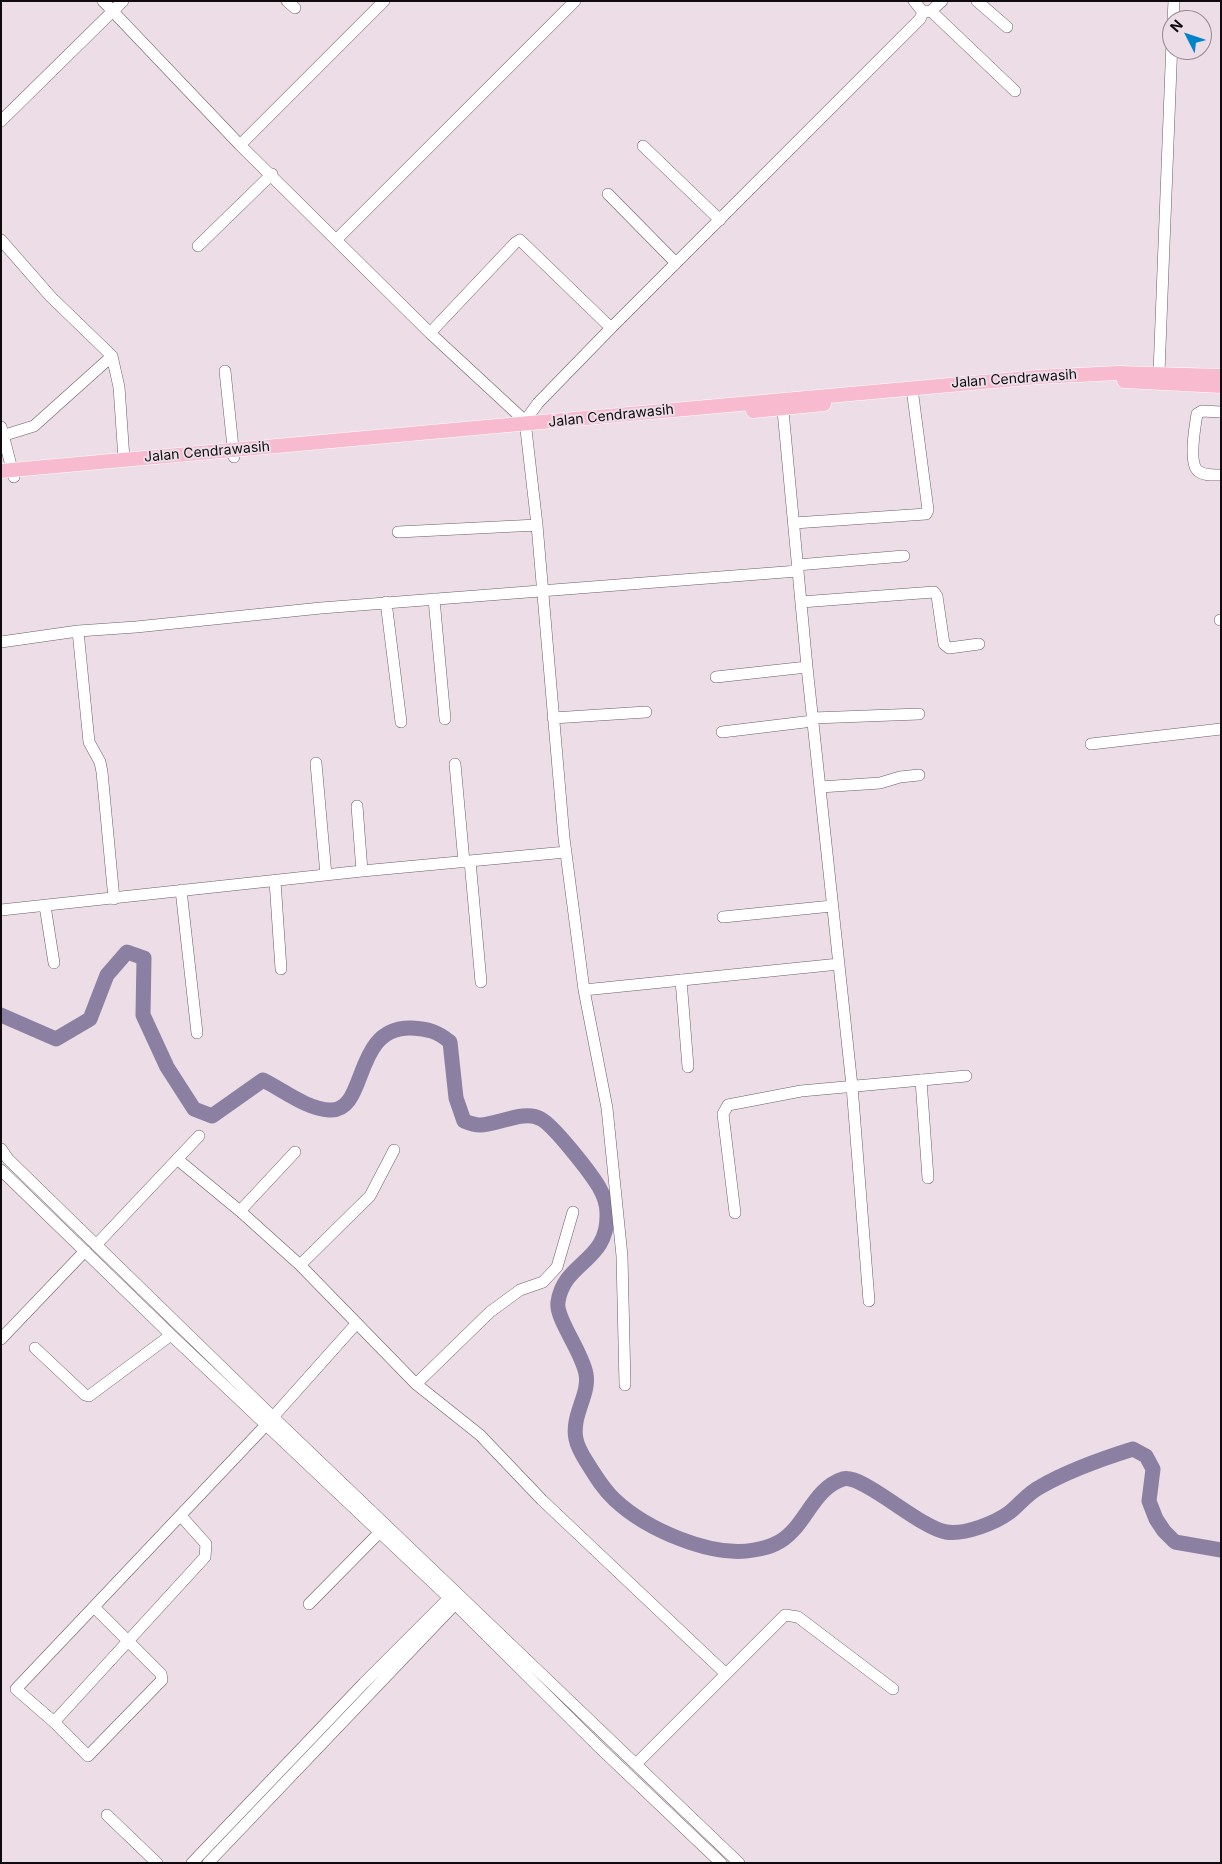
<!DOCTYPE html>
<html>
<head>
<meta charset="utf-8">
<style>
  body { margin:0 }
  #map { position:relative; width:1222px; height:1864px; overflow:hidden; background:#ecdde6; font-family:Inter,sans-serif }
  canvas { display:block }
  .frame { position:absolute; inset:0; border:2px solid #0e0a0d; pointer-events:none }
  .north { position:absolute; left:1162px; top:10px; width:50px; height:50px; box-sizing:border-box; background:#ecdde6; border:1px solid #93898f; border-radius:50%; rotate:311deg; font-size:14px; font-weight:700; line-height:20px; text-align:center; color:#0e0a0d }
  .north::after { content:''; display:block; margin:auto; width:18px; height:22px; background:#0083ca; clip-path:polygon(50% 0,100% 100%,50% 72%,0 100%) }
</style>
</head>
<body>
<div id="map">
<canvas width="1222" height="1864"></canvas>
<div class="frame"></div>
<div class="north">N</div>
</div>
<script>
const ctx = document.querySelector('canvas').getContext('2d');
ctx.lineJoin = 'round';
function stroke(path, color, width, dash) { ctx.strokeStyle = color; ctx.lineWidth = width; ctx.lineCap = dash ? 'butt' : 'round'; ctx.setLineDash(dash || []); ctx.stroke(path); }
function write(font, color, halo, rows, align = 'center') {
  ctx.font = font + ' Inter,sans-serif'; ctx.lineWidth = 4; ctx.setLineDash([]); ctx.textBaseline = 'middle'; ctx.strokeStyle = halo; ctx.fillStyle = color; for (const [text, x, y, turn = 0] of rows) {
    ctx.save(); ctx.translate(x, y); ctx.rotate((+turn || 0) * Math.PI / 180); ctx.textAlign = isNaN(turn) ? turn : align; if (halo) ctx.strokeText(text, 0, 0); ctx.fillText(text, 0, 0); ctx.restore();
  }
}
stroke(new Path2D(`
  M1 1015 56 1039 90 1019 107 975 127 952 144 958 143 1015 167 1067 194 1109 212 1116 263 1080C283 1090 307 1109 329 1110 369 1113 351 1027 411 1028 428 1029 437 1031 450 1042L456 1098 464 1121C469 1123 475 1125 480 1125 498 1125 524 1109 541 1119 554 1126 590 1172 599 1187 603 1194 607 1205 607 1213 609 1262 564 1261 558 1302 555 1318 582 1351 586 1374 590 1394 571 1416 576 1439 578 1449 583 1456 588 1464 596 1477 604 1490 615 1500 646 1529 711 1558 754 1550 760 1549 769 1547 775 1544 805 1531 811 1489 843 1479 862 1473 918 1527 946 1532 965 1535 995 1523 1010 1512 1020 1504 1028 1493 1040 1487 1069 1470 1101 1459 1133 1449L1146 1456 1153 1469 1149 1501 1156 1519 1164 1531 1175 1542 1221 1550`), '#8c80a2', 15);
const minor = new Path2D(`
  M103 1 240 145 430 333 525 421
  M287 1 295 8
  M977 1 1007 27
  M931 11 1015 91
  M925 12 931 11 942 1
  M1173 20 1174 1
  M1 121 123 1
  M240 145 384 1
  M643 146 720 220
  M608 194 676 263
  M337 239 575 1
  M1 240 51 297 112 356 119 387 124 459
  M198 246 272 174
  M430 333 515 243 520 240 611 328
  M225 371 234 457
  M1159 372 1172 41
  M782 400 807 667 852 1086 869 1301
  M1221 412 1202 411 1197 414C1195 426 1189 461 1197 470 1203 476 1213 475 1221 475
  M1 427 14 477
  M5 435 34 426 112 356
  M794 523 926 514 928 510 913 396
  M398 532 537 525
  M797 565 904 556
  M434 599 445 719
  M386 602 401 722
  M801 602 934 592 937 596 944 644 949 648 979 644
  M1220 620H1221
  M78 631 89 742 100 762 102 772 114 899
  M1 642 78 631 136 627 321 608 798 571
  M716 677 807 667
  M553 718 646 712
  M813 718 919 714
  M722 732 813 721
  M1091 744 1221 729
  M316 763 326 875
  M455 764 464 862
  M820 787 880 783 900 777 919 775
  M357 806 362 871
  M470 861 481 982
  M275 881 281 969
  M181 890 197 1033
  M45 906 54 963
  M1 910 362 871 566 852
  M723 917 832 906
  M681 980 688 1067
  M584 990 839 964
  M921 1080 928 1178
  M1 1149 8 1159 273 1417 739 1863
  M177 1159 240 1211 300 1265 416 1384 480 1435 542 1500 726 1674
  M1 1170 171 1335 449 1598 600 1748 721 1863
  M240 1211 295 1152
  M735 1213 723 1114 728 1105 801 1091 966 1076
  M96 1245 199 1136
  M300 1265 370 1196 394 1150
  M1 1339 85 1251
  M35 1348 85 1395 89 1396 171 1335
  M416 1384 490 1312 520 1290 543 1282 557 1267 573 1212
  M625 1385 622 1256 607 1108 584 990 564 838 537 525 525 421 538 403 611 328 920 19 923 12 914 1
  M273 1417 356 1324
  M309 1604 380 1532
  M94 1607 161 1674 162 1680 88 1756 54 1722 16 1689 266 1425
  M54 1722 205 1557 206 1544 181 1516
  M636 1764 785 1615 798 1617 893 1689
  M107 1815 157 1863
  M192 1863 364 1683 454 1593
  M208 1863 460 1599`);
const major = new Path2D(`
  M1124 381 1221 386
  M753 411 824 404
  M1 471 1038 377 1118 373 1221 376`);
stroke(minor, '#6b5e67', 12);
stroke(major, '#fff', 15);
stroke(minor, '#fff', 11);
stroke(major, '#f7bace', 14);
write('14px', '#0e0a0d', '#ecdde6', [
  ["Jalan Cendrawasih",1014,379,-4],
  ["Jalan Cendrawasih",611,416,-6],
  ["Jalan Cendrawasih",207,452,-5]
]);
</script>
</body>
</html>
